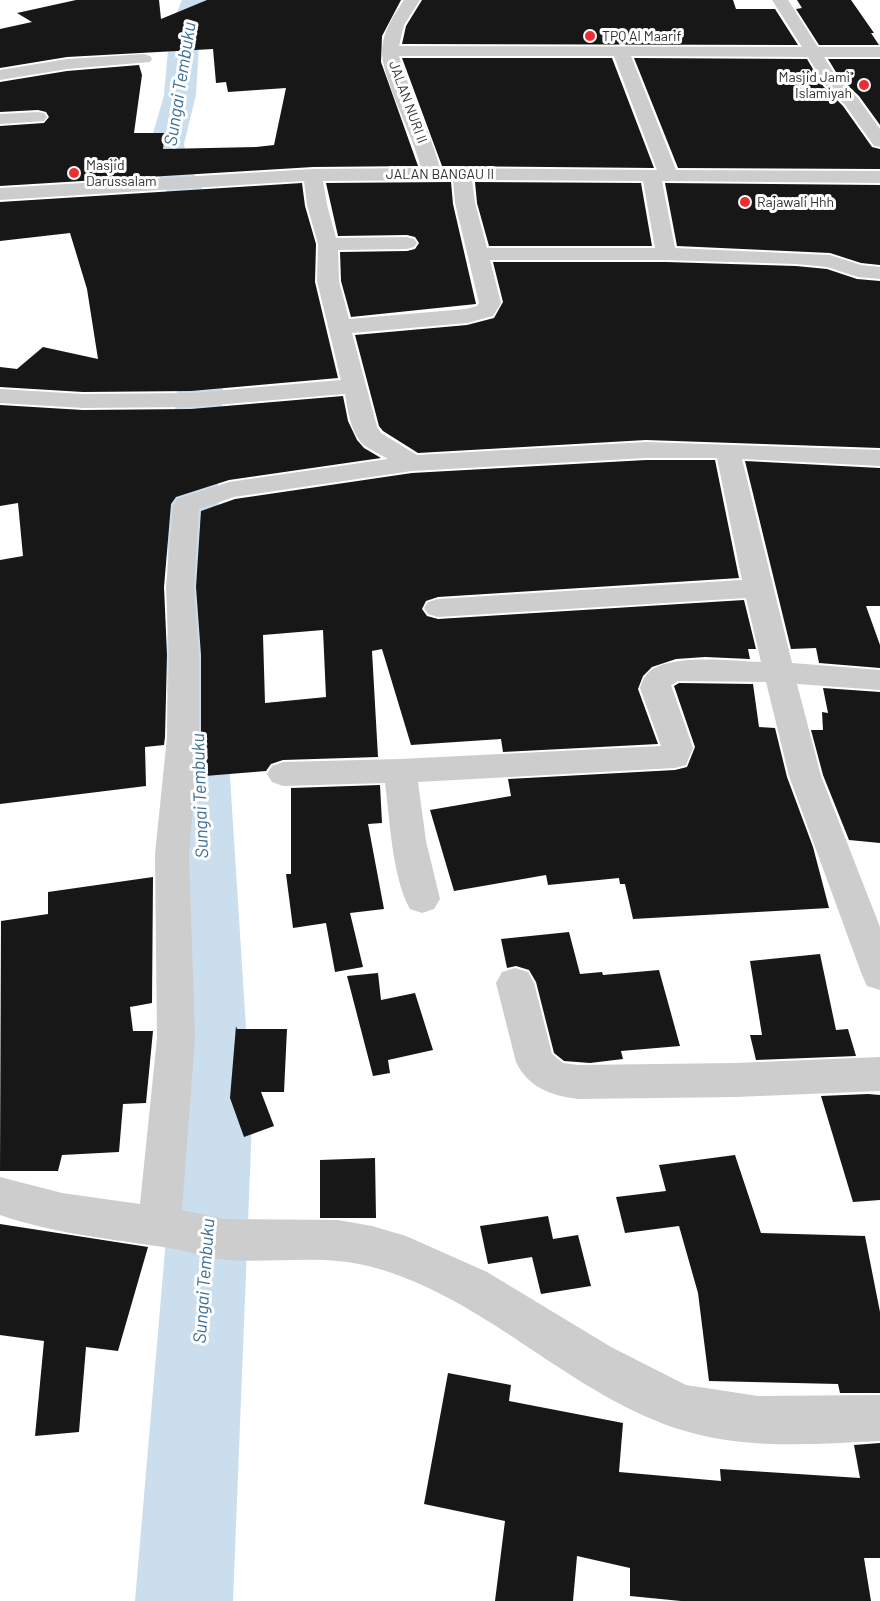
<!DOCTYPE html>
<html>
<head>
<meta charset="utf-8">
<style>
  body { margin:0 }
  canvas { display:block; background:#fff }
</style>
</head>
<body>
<canvas width="880" height="1601"></canvas>
<script>
const ctx = document.querySelector('canvas').getContext('2d');
ctx.lineJoin = 'round';
function fillPath(path, color) { ctx.fillStyle = color; ctx.fill(path, 'evenodd'); }
function stroke(path, color, width, dash) { ctx.strokeStyle = color; ctx.lineWidth = width; ctx.lineCap = dash ? 'butt' : 'round'; ctx.setLineDash(dash || []); ctx.stroke(path); }
function write(font, color, halo, rows, align = 'center') {
  ctx.font = font + ' Barlow,sans-serif'; ctx.lineWidth = 6; ctx.setLineDash([]); ctx.textBaseline = 'middle'; ctx.strokeStyle = halo; ctx.fillStyle = color; for (const [text, x, y, turn = 0] of rows) {
    ctx.save(); ctx.translate(x, y); ctx.rotate((+turn || 0) * Math.PI / 180); ctx.textAlign = isNaN(turn) ? turn : align; if (halo) ctx.strokeText(text, 0, 0); ctx.fillText(text, 0, 0); ctx.restore();
  }
}
fillPath(new Path2D(`
  M182 0H210L200 28 196 95 184 144 189 167 201 185 228 296 218 484 227 730 252 1122 233 1601H135L176 1122 167 730 168 484 186 296 165 185 153 168 150 144 164 95 170 28Z`), '#cadeee');
fillPath(new Path2D(`
  M76 0H159L161 19 207 0H401L382 36 381 62 418 166 313 167 0 186V126L44 123 49 117 46 112 38 110 0 112V82L67 71 139 65 142 75 134 133H165L163 149 256 147 274 145 286 88 228 92 226 82 216 83 213 49 67 57 0 68V29L32 22 17 13Z
  M422 0H733L736 9H775L798 45 402 44 406 26Z
  M797 0H851L874 33H871L879 45H819L796 9 802 8Z
  M402 58H612L654 168 442 166Z
  M634 58 807 59 823 86 843 106 872 147 880 149V169L678 168Z
  M828 59H880V125L859 96 839 77Z
  M451 182 453 204 476 304 351 317 341 281 340 252 407 251 415 249 419 243 415 237 407 235 338 236 326 183Z
  M475 182 641 183 652 246H489L477 203Z
  M302 183 305 206 316 244 315 282 338 378 191 391 83 392 0 387V367L17 369 43 347 98 359 87 289 70 233 0 241V202Z
  M665 183 880 185V265L861 263 830 253 677 246Z
  M493 262H666L796 266 827 269 857 279 880 281V448L646 440 418 453 383 431 379 426 355 335 467 325 494 318 503 302Z
  M343 396 348 421 357 440 364 448 381 458 229 480 176 497 171 504 164 587 167 655 165 737 164 745 145 747 146 786 0 804V560L23 556 18 503 0 506V405L83 410 191 409Z
  M646 460H715L739 578 438 597 426 601 422 609 427 616 438 619 744 600 756 649H748L750 659 705 657 676 659 652 667 643 676 638 689 658 744 503 752 501 739 411 745 382 649 372 651 378 757 283 760 271 764 266 771 205 776 204 741H201V655L196 587 201 511 235 499 412 473ZM323 630 326 697 265 703 263 635Z
  M745 461 880 468V606H866L880 645V668L819 663 816 648 791 649Z
  M679 683 753 684 759 727 775 728 787 777 813 847 829 908 633 919 625 884H620L619 878 548 885 546 875 454 891 430 810 511 796 508 779 675 770 687 767 695 747 674 686Z
  M823 688 880 692V843L849 840 823 775 811 730H823L822 712 828 713Z
  M380 785 382 823 368 824 384 909 350 913 363 967 335 972 326 923 293 928 286 874H291V788Z
  M153 877 152 1003 130 1007 133 1031H153L146 1103 123 1104 119 1152 62 1155 58 1171H0L1 921 48 914V892Z
  M569 932 580 974 602 972 603 975 659 970 680 1046 621 1051 623 1059 590 1063 564 1061 554 1053 536 982 529 970 516 966 507 968 501 939Z
  M820 954 836 1030 848 1029 856 1056 756 1060 750 1035H762L750 961Z
  M378 973 381 1000 415 993 433 1050 388 1060 390 1073 373 1076 347 976Z
  M236 1026 237 1029H287L284 1092H261L274 1126 244 1137 230 1098Z
  M868 1094 880 1095V1200L853 1202 821 1096Z
  M735 1155 761 1233 865 1236 880 1312V1393H840L838 1384 709 1381 698 1293 679 1226 625 1233 616 1197 666 1191 659 1165Z
  M375 1158 376 1218H320V1160Z
  M548 1216 553 1239 578 1235 591 1286 541 1294 532 1257 488 1264 480 1226Z
  M0 1224 148 1247 118 1351 86 1347 79 1432 35 1436 44 1341 0 1335Z
  M448 1373 511 1385 509 1401 623 1423 619 1472 721 1481 720 1469 860 1478 854 1445 880 1443V1558H864L871 1601H681L630 1596V1568L577 1556 573 1601H495L505 1521 424 1504Z`), '#171717');
fillPath(new Path2D(`
  M404 0H420L404 25 399 46 802 47 772 0H788L818 47H880V57H824L837 78 857 97 880 129V147L874 146 845 105 825 85 808 57 631 56 676 170 880 171V183L662 181 675 248 830 255 861 265 880 267V279L858 277 827 267 796 264 666 260H490L501 303 493 316 467 323 352 333 377 427 381 433 417 455 646 442 880 450V466L742 459 792 663 880 670V690L797 684 821 776 880 927V990L867 986 862 975 789 776 766 682 678 681 671 685 693 748 686 765 675 768 418 782 426 841 440 899 434 909 422 913 410 909C392 877 390 820 385 783L283 786 272 782 267 774 272 766 283 762 400 759 661 746 640 688C642 681 646 673 653 669 678 654 732 661 761 662L746 598 438 617 428 614 424 608 428 602 438 599 742 580 717 458H646L412 471 234 497 199 509 194 587 199 655V737L189 854 195 1038 182 1210 225 1219 338 1220 372 1226 406 1236 487 1272 611 1347 686 1385 758 1396 880 1395V1441C815 1444 748 1450 685 1431 571 1397 488 1298 372 1267 325 1254 277 1263 228 1260 208 1259 189 1251 169 1248 112 1239 55 1234 0 1215V1177L62 1193 140 1204 157 1038 155 854 167 737 169 655 166 587 173 505 177 499 229 482 388 459C380 454 370 450 363 444 350 432 348 409 345 394L191 407 83 408 0 403V389L83 394 191 393 341 380 317 281 318 244 307 205 304 181 0 200V188L313 169 421 168C414 137 381 77 382 50 383 31 394 15 404 0ZM399 56H614L657 170 440 168C430 130 410 95 399 56ZM453 180 455 203 479 303 477 306 466 309 349 319 339 281 338 250 407 249 414 247 417 243 414 239 407 237 336 238 327 205 323 181ZM472 180 643 181 655 248H487L475 203Z
  M144 54 150 56 152 59 150 62 67 69 0 80V70L67 59Z
  M38 112 44 113 47 117 44 121 0 124V114Z
  M515 968 528 972 534 983 552 1054 563 1063 578 1065 736 1063 880 1057V1091L736 1097 578 1099C551 1096 528 1087 516 1062L496 983 502 972Z`), '#cdcdcd');
for (const [x, y, r, color] of [
  [590,36,6,"#ec2e33"],
  [864,85,6,"#ec2e33"],
  [74,173,6,"#ec2e33"],
  [745,202,6,"#ec2e33"]
]) { const dot = new Path2D(); dot.arc(x, y, r, 0, 2 * Math.PI); ctx.fillStyle = color; ctx.fill(dot); stroke(dot, '#fff', 2); }
write('14px', '#303030', '#fff', [
  ["TPQ Al Maarif",602,36],
  ["Masjid Jami'",852,77,"right"],
  ["Islamiyah",852,93,"right"],
  ["Masjid",86,165],
  ["Darussalam",86,181],
  ["Rajawali Hhh",757,202]
], 'left');
write('14px', '#303030', '#fff', [
  ["JALAN NURI II",408,102,70],
  ["JALAN BANGAU II",440,174]
]);
write('italic 18px', '#3b6e96', '#fff', [
  ["Sungai Tembuku",180,84,-81],
  ["Sungai Tembuku",200,796,-92],
  ["Sungai Tembuku",204,1281,-86]
]);
</script>
</body>
</html>
